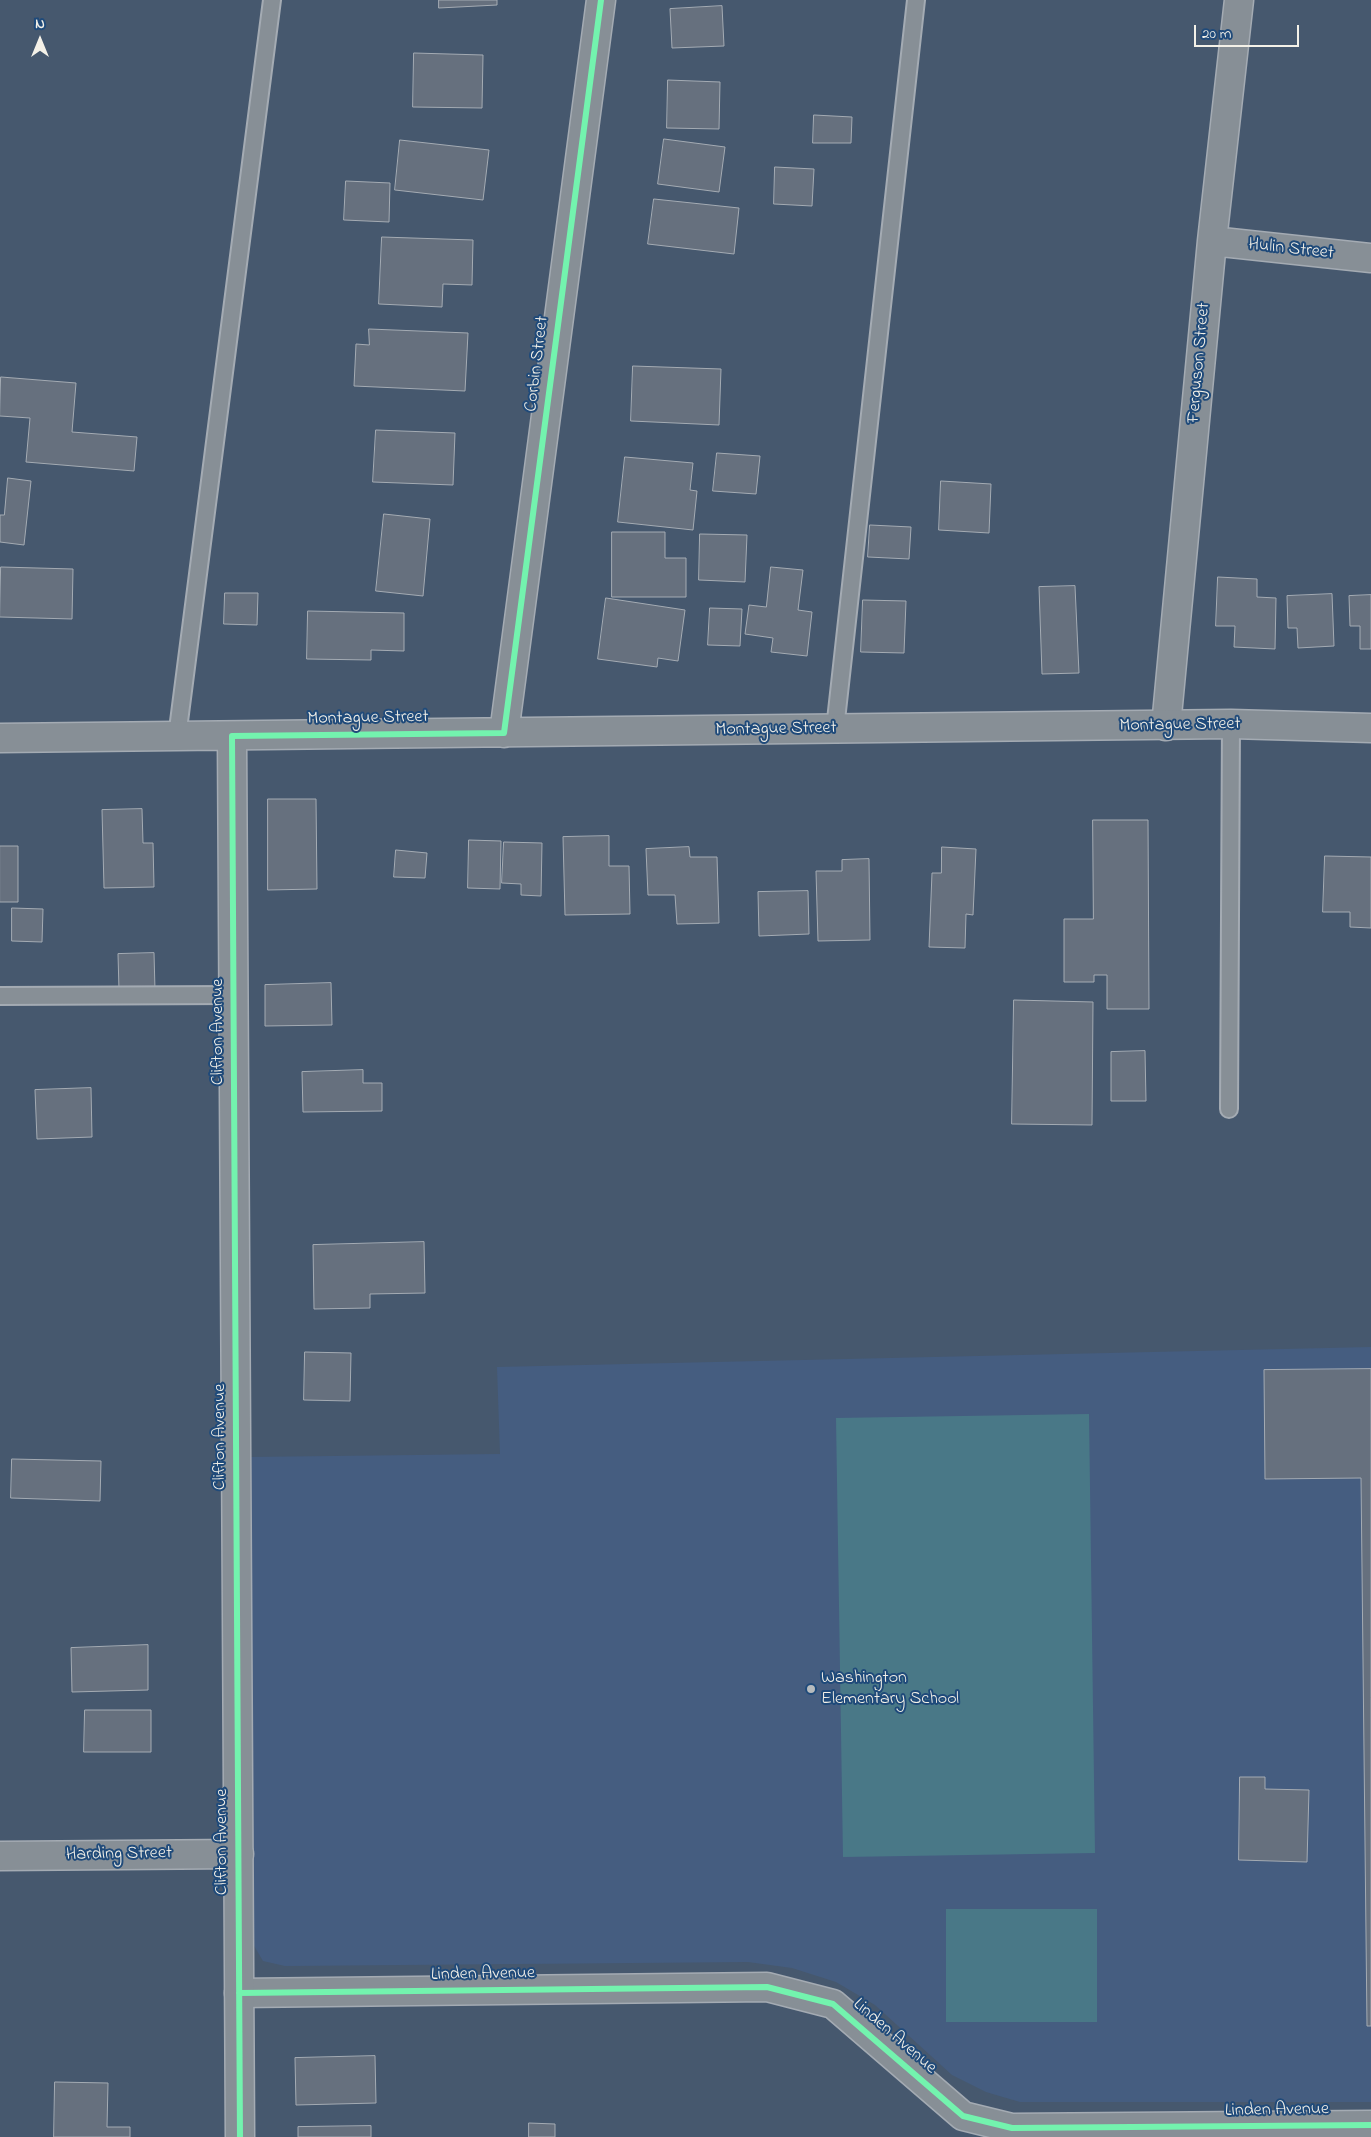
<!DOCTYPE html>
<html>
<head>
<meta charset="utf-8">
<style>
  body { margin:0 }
  #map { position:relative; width:1371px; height:2137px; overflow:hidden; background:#46586e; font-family:"Indie Flower",sans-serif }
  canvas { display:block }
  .north { position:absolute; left:15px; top:15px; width:50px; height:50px; -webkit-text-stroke:4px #1f4a7a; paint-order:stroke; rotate:0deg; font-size:14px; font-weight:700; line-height:20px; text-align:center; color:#f4f1e8 }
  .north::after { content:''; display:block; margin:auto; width:18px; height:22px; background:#f4f1e8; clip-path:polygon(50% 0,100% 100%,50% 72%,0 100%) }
  .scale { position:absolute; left:1194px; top:25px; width:105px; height:22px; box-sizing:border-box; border:2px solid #f4f1e8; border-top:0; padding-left:6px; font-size:15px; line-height:18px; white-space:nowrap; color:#f4f1e8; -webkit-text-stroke:4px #1f4a7a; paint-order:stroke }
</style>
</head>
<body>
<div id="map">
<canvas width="1371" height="2137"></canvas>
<div class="north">N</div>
<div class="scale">20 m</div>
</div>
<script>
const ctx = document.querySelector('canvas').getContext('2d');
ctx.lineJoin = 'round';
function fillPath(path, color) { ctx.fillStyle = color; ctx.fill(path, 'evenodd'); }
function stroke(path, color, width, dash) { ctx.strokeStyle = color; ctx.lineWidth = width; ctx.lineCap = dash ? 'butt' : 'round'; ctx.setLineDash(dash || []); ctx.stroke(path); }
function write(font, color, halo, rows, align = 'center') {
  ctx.font = font + ' "Indie Flower",sans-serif'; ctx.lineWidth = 4; ctx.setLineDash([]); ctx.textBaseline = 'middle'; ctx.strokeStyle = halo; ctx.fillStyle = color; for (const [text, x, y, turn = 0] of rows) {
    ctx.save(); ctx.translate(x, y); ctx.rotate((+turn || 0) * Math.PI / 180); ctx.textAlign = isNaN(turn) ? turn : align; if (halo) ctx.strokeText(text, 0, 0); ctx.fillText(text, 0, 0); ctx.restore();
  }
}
fillPath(new Path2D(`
  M1371 1347V2102H1020L986 2092 952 2075 875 2005 836 1982 792 1968 748 1962 285 1966 263 1961 253 1944 250 1921V1457L500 1454 497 1367Z`), '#455d80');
fillPath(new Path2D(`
  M1089 1414 1095 1853 843 1857 836 1418Z
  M946 1909H1097V2022H946Z`), '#497887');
const building = new Path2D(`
  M439 0H497V5L439 8Z
  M722 6 724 46 672 48 670 9Z
  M414 53 483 55 482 108 413 107Z
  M668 80 720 82 719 129 667 128Z
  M814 115 852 117 851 143H813Z
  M664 139 725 147 719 192 658 184Z
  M400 140 489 150 483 200 395 190Z
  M775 167 814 169 812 206 774 204Z
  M346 181 390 183 389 222 344 220Z
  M654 199 739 208 734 254 648 244Z
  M382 237 473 240 472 285 443 284 442 307 379 304Z
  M369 329 468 333 465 391 354 386 356 344 369 345Z
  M633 366 721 369 719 425 631 421Z
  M1 377 76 383 72 432 137 437 134 471 26 462 30 418 0 416Z
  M376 430 455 433 453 485 373 482Z
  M717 453 760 456 756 494 713 491Z
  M625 457 693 463 690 490 697 491 693 530 618 522Z
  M8 478 31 481 24 545 0 542V515H4Z
  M941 481 991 484 989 533 939 530Z
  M384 514 430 519 423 596 376 591Z
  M870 525 911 527 909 559 868 557Z
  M612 532H665V558H686V597H612Z
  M700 534 747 535 745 582 699 580Z
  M1 567 73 569 72 619 0 617Z
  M771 567 803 570 798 610 812 612 807 656 771 652 773 638 745 634 749 605 766 607Z
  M1218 577 1257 579V597L1276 598 1275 649 1234 647 1235 626H1216Z
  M1075 586 1079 673 1042 674 1039 587Z
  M225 593H258L257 625 224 624Z
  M1332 594 1334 646 1298 648 1297 628H1288L1287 596Z
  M1371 595V649H1360V626H1350L1349 596Z
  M606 598 685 610 678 661 658 658 657 667 598 659Z
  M863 600 906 601 904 653 861 652Z
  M710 608 742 609 740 646 708 645Z
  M308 611 404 613V651L371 650V660L307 659Z
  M268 799H316L317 889 268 890Z
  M142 809 143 843H153L154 887 104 888 102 810Z
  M1093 820H1148L1149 1009H1107V975H1094V982H1064V919H1093Z
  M609 836V866H629L630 914 565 915 563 837Z
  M469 840 501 841 500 889 468 888Z
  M504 842 542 843 541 896 521 895V884L502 883Z
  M0 846H18V902H0Z
  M689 847 690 857H717L719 923 677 924 675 895H648L646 849Z
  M942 847 976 849 973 915 966 914 965 948 929 947 932 873H941Z
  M396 850 427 853 425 878 394 877Z
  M1325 856 1371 857V928L1350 927V912H1323Z
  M869 859 870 940 818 941 816 871H842V860Z
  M808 891 809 934 759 936 758 892Z
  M12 908 43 909 42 942 12 941Z
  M154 953 155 990H119L118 954Z
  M331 983 332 1025 265 1026V985Z
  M1014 1000 1093 1002 1092 1125 1012 1124Z
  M1145 1051 1146 1101H1111V1052Z
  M363 1070V1083H382V1111L303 1112 302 1072Z
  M91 1088 92 1137 37 1139 35 1090Z
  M424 1242 425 1293 370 1294V1308L314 1309 313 1245Z
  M305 1352 351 1353 350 1401 304 1400Z
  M1371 1369V2026H1367L1361 1478 1265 1479 1264 1370Z
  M12 1459 101 1461 100 1501 11 1498Z
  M148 1645V1690L72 1692 71 1648Z
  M85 1710H151V1752H84Z
  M1240 1777H1265V1789L1309 1790 1307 1862 1239 1860Z
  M375 2056 376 2103 296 2105 295 2058Z
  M55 2082 108 2083 107 2127H130V2137H54Z
  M529 2123 555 2124V2137H529Z
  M371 2126V2137H298V2127Z`);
fillPath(building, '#66707e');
stroke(building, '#a4abb3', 1);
const service = new Path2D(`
  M835 729 916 0
  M177 737 272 0
  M0 996 233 995
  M1229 1109 1231 724`);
const minor = new Path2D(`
  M1212 241 1371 258
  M1166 726 1212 241 1239 0
  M0 1856 239 1854
  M239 1993 767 1987 833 2004 963 2116 1012 2128 1371 2125`);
const tertiary = new Path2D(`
  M504 733 601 0
  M232 736 240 2137
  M0 738 1231 724 1371 728`);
stroke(service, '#a4abb3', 20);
stroke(minor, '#a4abb3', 31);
stroke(tertiary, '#a4abb3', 31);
stroke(service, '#878f96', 16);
stroke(minor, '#878f96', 28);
stroke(tertiary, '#878f96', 28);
stroke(new Path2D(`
  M239 1993 767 1987 833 2004 963 2116 1012 2128 1371 2125
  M240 2137 232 736 504 733 601 0`), '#73f3ae', 6);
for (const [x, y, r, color] of [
  [811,1689,5,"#b7bbbd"]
]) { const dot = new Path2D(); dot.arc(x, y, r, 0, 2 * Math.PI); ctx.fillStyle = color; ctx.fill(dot); stroke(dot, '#1f4a7a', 2); }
write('18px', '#f4f1e8', '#1f4a7a', [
  ["Hulin Street",1291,250,6],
  ["Ferguson Street",1200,363,-85],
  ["Corbin Street",538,364,-83],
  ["Montague Street",368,719,-1],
  ["Montague Street",1180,726,-1],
  ["Montague Street",776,730,-1],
  ["Clifton Avenue",219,1032,-90],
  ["Clifton Avenue",221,1437,-90],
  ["Clifton Avenue",223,1842,-90],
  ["Harding Street",119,1855,-1],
  ["Linden Avenue",483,1975,-1],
  ["Linden Avenue",894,2037,41],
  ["Linden Avenue",1277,2111,-1]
]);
write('18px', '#f4f1e8', '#1f4a7a', [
  ["Washington",821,1679],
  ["Elementary School",821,1700]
], 'left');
</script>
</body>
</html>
